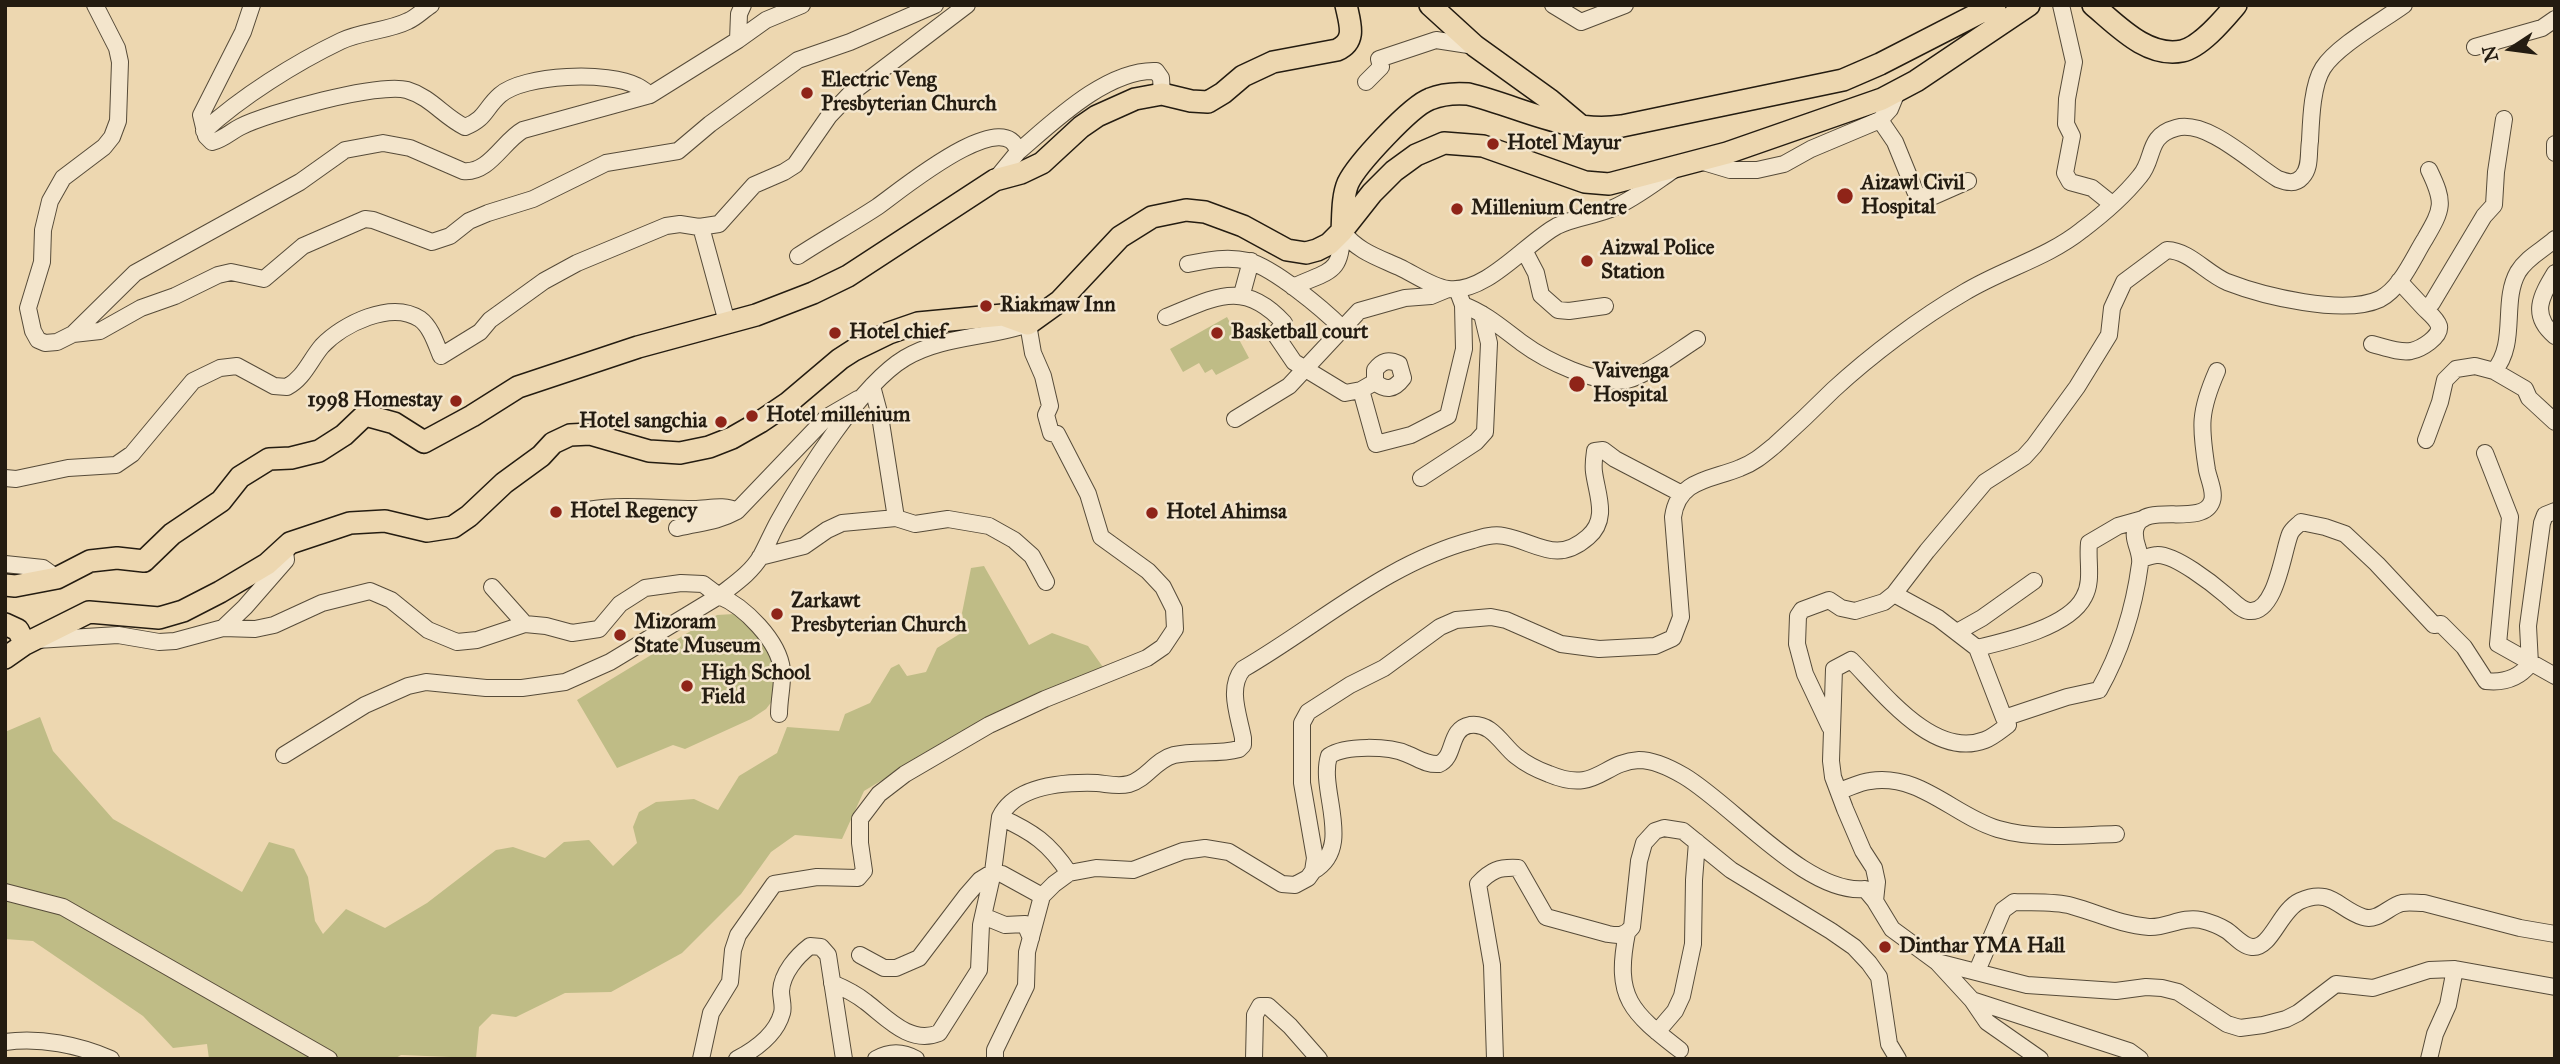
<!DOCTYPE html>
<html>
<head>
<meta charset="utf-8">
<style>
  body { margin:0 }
  #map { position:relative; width:2560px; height:1064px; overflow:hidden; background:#edd7b0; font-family:"IM FELL Great Primer",serif }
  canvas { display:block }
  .frame { position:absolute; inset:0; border:7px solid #241c11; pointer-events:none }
  .north { position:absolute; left:2476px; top:14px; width:70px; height:70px; -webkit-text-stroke:5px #f3e5cc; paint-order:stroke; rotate:257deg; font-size:19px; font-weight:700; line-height:28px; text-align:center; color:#241c11 }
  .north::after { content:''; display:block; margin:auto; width:24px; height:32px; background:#241c11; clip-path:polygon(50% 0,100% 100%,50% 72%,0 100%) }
</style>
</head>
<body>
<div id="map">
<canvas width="2560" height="1064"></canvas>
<div class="frame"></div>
<div class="north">N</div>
</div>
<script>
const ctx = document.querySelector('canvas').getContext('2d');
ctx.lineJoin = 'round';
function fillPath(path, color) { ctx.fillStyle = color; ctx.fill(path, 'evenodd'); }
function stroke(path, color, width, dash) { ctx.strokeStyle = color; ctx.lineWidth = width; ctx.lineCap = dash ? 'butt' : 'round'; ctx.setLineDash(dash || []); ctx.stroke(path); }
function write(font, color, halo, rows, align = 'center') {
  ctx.font = font + ' "IM FELL Great Primer",serif'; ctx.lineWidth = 5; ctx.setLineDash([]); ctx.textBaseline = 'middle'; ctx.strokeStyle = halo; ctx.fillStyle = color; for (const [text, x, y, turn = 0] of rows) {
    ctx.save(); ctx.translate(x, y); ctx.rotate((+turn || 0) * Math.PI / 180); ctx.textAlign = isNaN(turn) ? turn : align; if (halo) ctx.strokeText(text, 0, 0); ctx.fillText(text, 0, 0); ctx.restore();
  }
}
fillPath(new Path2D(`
  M1227 317 1249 358 1216 375 1212 369 1205 373 1199 363 1183 372 1170 349Z
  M984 566 1029 645 1052 633 1088 646 1105 670 927 753 864 791 842 839 795 835 771 852 741 894 682 953 611 992 565 993 516 1017 492 1014 479 1027 476 1058 401 1055 394 1059H209L207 1044 173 1048 143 1016 33 941 5 939V732L40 717 53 751 113 819 242 892 269 842 294 849 308 877 315 921 323 934 346 909 385 928 427 903 496 850 513 847 545 858 564 842 589 840 613 866 637 843 633 827 639 812 656 802 694 799 718 810 739 776 777 753 787 727 839 731 845 714 870 703 891 668 899 664 907 676 926 672 937 648 966 630 962 613 971 568Z
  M734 614 748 621 770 655 776 677V696L766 709 751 719 685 749 673 745 617 768 577 700 717 615Z`), '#bfbc86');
const minor = new Path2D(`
  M95 5 117 48 120 62 118 121 112 137 104 147 63 178 50 201 43 230 42 262 28 308 33 331 38 340 45 343 57 342 73 334 135 273 300 182 345 150 383 143 410 148 463 171C489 174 503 141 523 130L650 95
  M252 5 243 32 201 115 206 136 212 142C224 139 230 132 240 127 267 113 380 82 407 90 431 97 444 117 465 127 486 119 485 108 500 95 524 74 609 71 637 86 642 88 646 92 650 95L738 40 766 20 802 5
  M1553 5 1581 22 1625 5
  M2061 5 2074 62 2067 99 2066 124 2072 136 2065 173 2070 182 2092 188 2112 204
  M738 40 739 14 743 5
  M2475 47 2542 28 2555 19
  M1366 82 1381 67 1379 59 1436 40 1475 46
  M1880 120 1895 142 1915 191 1919 196H1934L1968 181
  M204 131C241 97 295 63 341 41 362 31 388 31 408 21 417 17 423 10 431 5
  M2555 144V153
  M1018 152C1053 122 1107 69 1156 71L1161 78 1162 94
  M1700 161 1730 170H1757L1784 164 1811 149 1880 120 1890 109 1897 92
  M701 227 725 315 724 324
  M1342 231C1357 251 1377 257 1399 267 1414 274 1432 287 1448 289 1486 294 1527 242 1557 226 1575 217 1595 216 1613 208 1634 199 1653 184 1672 171
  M2555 239C2543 250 2527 257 2518 272 2501 302 2518 343 2494 371L2525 389 2529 398 2555 422
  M1525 252 1536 273 1541 295 1558 310 1569 311 1605 306
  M798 256C824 239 851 224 877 207 896 194 1006 102 1018 152L995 180
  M1188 264C1208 260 1228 256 1248 261 1274 268 1323 309 1342 328
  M2555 273C2541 296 2530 315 2555 336
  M2399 281 2424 308 2432 303 2484 216 2494 205 2496 172 2504 119
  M1293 287C1329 270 1342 275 1342 231
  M1457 289 1463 305C1485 313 1503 329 1522 343 1545 360 1597 386 1627 380 1644 377 1681 349 1697 339
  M1242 294 1251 261
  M1166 317C1214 298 1243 278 1284 323L1275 334 1294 362 1345 393 1361 390 1375 382V370C1382 361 1388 359 1399 364L1403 378C1394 390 1386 391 1375 382
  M73 334 100 331 141 308 175 296 218 275 231 272 264 279 303 246 365 219 373 220 432 242 450 236 469 221 488 213 533 199 606 163 678 151 710 124 798 60 850 42 935 5
  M2372 344C2384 347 2399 353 2411 351 2421 349 2441 337 2439 326 2437 319 2429 313 2424 308
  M2217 371C2199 412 2200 426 2207 470 2209 480 2215 492 2212 501 2203 528 2145 501 2136 527 2131 540 2142 551 2140 564 2134 609 2121 651 2099 690L2067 697 2004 718 2008 725C2001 730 1993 737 1985 740 1933 760 1882 691 1851 660L1834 669 1831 761 1833 777 1845 809 1863 851 1874 868 1877 882 1875 901 1892 929 1937 962 2027 985 2116 991 2146 987 2162 988 2178 992 2227 1024 2240 1028 2263 1025 2286 1019 2298 1013 2336 984 2373 988 2429 970 2455 969 2555 987
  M872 386 880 416 896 518 915 524 948 519 989 526 1014 540 1032 556 1046 582
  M1361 390 1376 444 1411 435 1448 416 1464 349 1463 305
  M1235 419 1289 386 1359 311 1405 298 1431 296 1448 289
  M2426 440 2440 402 2445 380 2456 369 2475 366 2494 371
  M2485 453 2510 517 2498 644 2555 676
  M5 478 16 479 68 468 116 465 132 454 193 381 220 368 237 366 274 386 287 387C304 378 310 360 322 346 343 324 391 300 420 319 431 327 436 344 441 356L480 332 490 320 544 281 577 263 666 226 680 224 699 227 719 224 754 185 784 172 795 165 829 116 850 94 967 5
  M1421 478 1476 442 1485 432 1489 343 1482 314
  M588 510C624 504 658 509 694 509 708 509 724 504 737 511L827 417 858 399
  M677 528C701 522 715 523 737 511
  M760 557 804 546 827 530 842 523 896 518
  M2141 559C2146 558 2152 555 2157 555 2175 554 2213 584 2227 596 2233 601 2241 610 2249 611 2276 614 2283 551 2290 534 2292 529 2297 526 2301 522L2325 527 2345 534 2377 564 2434 625 2441 624 2464 647 2486 681C2504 683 2519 678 2530 664L2528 626 2542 523 2545 515 2555 511
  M5 564 43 568 57 578
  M492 587 525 624
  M1894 594 1938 618 1977 648 2004 718
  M223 628 245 607 286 560 285 551
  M1957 632 1982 618 2034 581
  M37 640 118 635 159 642 175 641 223 628 255 629 274 625 322 603 370 591 391 600 428 630 457 642 477 640 525 624 546 626 572 633 599 629 620 604 645 588 681 583 703 584 719 596C734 584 751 573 761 556 767 545 772 533 778 522 804 475 860 385 905 358 942 336 988 338 1028 324L1033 353 1043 376 1050 406 1046 415 1051 433 1057 434 1088 494 1101 537 1148 571 1163 587 1174 609 1175 629 1163 647 1147 658 1045 699 989 725 905 774 879 794 860 819V843L864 871 858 878 817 877 774 884 738 935 733 950 730 982 711 1013 701 1059
  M1977 648C2007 641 2069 627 2084 597 2093 581 2087 561 2089 543L2118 526 2143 519
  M1830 727 1805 674 1797 644 1798 616 1802 610 1829 600 1841 608 1855 611 1884 602 1894 594 1927 551 1985 482 2024 457 2034 446 2077 387 2109 335 2112 308 2124 282 2167 250C2190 251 2206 273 2227 282 2263 296 2344 316 2380 299 2401 288 2413 258 2425 239 2443 208 2445 203 2429 170
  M284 755 365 705 408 686 426 682 486 688H522L565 682 610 662 719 596C744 606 779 641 782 670 783 684 779 699 779 714
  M1839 791C1849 788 1860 782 1870 781 1920 773 1954 816 1998 829 2037 840 2077 835 2116 834
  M1000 817C1033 832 1049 843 1069 873
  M1313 871C1355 847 1318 791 1329 756 1345 745 1389 746 1407 754 1418 758 1426 765 1439 764 1456 757 1448 729 1470 725 1492 722 1502 745 1516 756 1526 764 1538 770 1549 774 1597 794 1602 762 1639 760 1654 760 1672 769 1684 776 1733 805 1807 895 1865 889L1875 901
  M5 892 63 907 329 1059
  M983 916 1005 925 1025 924 1031 938
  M1627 933C1614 998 1631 1012 1680 1050
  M860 955 884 968H896L919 958 966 896 980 880 993 872 1002 874 1042 896
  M1937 962 1972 1000 2129 1051 2140 1059
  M1977 971 2003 910 2014 902C2032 903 2054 901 2072 906 2098 913 2121 925 2149 927 2167 928 2182 916 2201 920 2209 922 2218 925 2226 930 2234 935 2242 946 2252 947 2271 949 2280 910 2300 901 2331 887 2338 909 2363 917 2378 922 2389 906 2402 903 2409 902 2417 903 2424 903L2520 928 2555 934
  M832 983C844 988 856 994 866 1002 887 1018 910 1045 939 1033L979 970 981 925 993 872 1000 817C1016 785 1065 782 1097 783 1108 784 1118 787 1129 784 1147 779 1155 760 1174 755 1195 750 1218 755 1239 749L1243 745V738C1239 716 1227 688 1243 669 1319 625 1386 563 1473 540 1483 537 1493 534 1504 536 1537 542 1556 565 1588 537 1609 519 1597 495 1594 472 1593 465 1594 458 1595 451L1603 450 1615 459 1682 494
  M1972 1000 1987 1022 2040 1059
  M1657 1032 1675 1011 1682 996 1693 944 1694 880 1697 842
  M5 1042C40 1037 79 1045 111 1059
  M737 1059C756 1049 776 1035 782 1013 784 1006 781 999 781 991 782 973 797 956 810 946L821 947 828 955 844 1059
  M876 1059C890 1051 902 1051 916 1059
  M995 1059V1050L1026 986 1027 952 1042 896 1054 884 1069 873 1096 868 1133 870 1183 851 1205 848 1229 852 1282 884 1295 885 1308 878 1313 871 1315 858 1302 783V723L1308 712 1350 685 1384 668 1440 627 1456 620 1491 617 1506 620 1561 644 1599 649 1655 646 1673 638 1681 617 1673 517C1678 479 1711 480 1740 468 1754 463 1764 454 1775 445 1795 427 1814 409 1833 390 1871 355 1920 318 1965 292 2003 269 2047 258 2082 230 2102 215 2124 196 2140 176 2155 159 2146 136 2176 128 2207 119 2253 164 2278 179 2286 182 2295 185 2302 177 2311 168 2308 153 2310 141 2311 120 2312 85 2323 68 2337 46 2382 21 2404 5
  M1254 1059 1255 1015 1260 1006H1268L1290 1026 1319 1059
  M1495 1059 1492 965 1478 884C1491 870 1499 867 1518 868L1546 917 1608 934C1619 936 1625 936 1632 927L1639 861 1644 843 1655 831 1664 828 1683 831 1731 870 1831 931 1854 947 1869 963 1879 977 1889 1044 1898 1059
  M2429 1059 2435 1034 2448 1005 2455 969`);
const major = new Path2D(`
  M1430 5 1475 46 1550 100 1581 126
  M2093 5C2117 25 2147 58 2182 51 2201 47 2224 19 2236 5
  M1342 231C1343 216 1342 197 1348 183 1357 164 1411 106 1430 99 1442 94 1455 93 1468 94 1522 107 1565 134 1622 126L1843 80 1880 64 1995 5
  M5 585 15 586 57 578 90 561 117 558 144 561 172 534 221 501 240 477 269 459 291 458 319 451 344 435 365 415 394 423 424 442 472 416 518 387 638 347 756 315 813 293 848 276 995 180 1021 173 1042 163 1081 127 1097 116 1135 99 1162 94 1191 101 1208 102 1223 93 1243 76 1273 62 1337 50C1357 41 1350 24 1346 5
  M5 624 18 630 25 644 89 612 159 618 183 611 220 592 267 564 290 543 350 523 385 521 427 531 453 527 469 516 504 483 541 456 553 443 570 435 590 434 649 451 680 453 709 447 732 438 760 422 788 403 840 359 854 350 889 333 918 323 1003 315 1028 324 1060 301 1120 237 1152 217 1186 210 1205 212 1243 226 1287 250 1306 253 1317 250 1329 244 1342 231 1372 193 1394 171 1416 155 1444 143 1483 146 1585 182 1609 184 1727 153 1882 99 1916 81 2029 5
  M5 658 25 644`);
stroke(minor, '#564b39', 18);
stroke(major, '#241c11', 24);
stroke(minor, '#f3e5cc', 16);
stroke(major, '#edd7b0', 21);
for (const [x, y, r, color] of [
  [807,93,7,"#8f2418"],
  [1493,144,7,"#8f2418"],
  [1845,196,9,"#8f2418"],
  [1457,209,7,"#8f2418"],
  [1587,261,7,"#8f2418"],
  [986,306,7,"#8f2418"],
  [835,333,7,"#8f2418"],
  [1217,333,7,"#8f2418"],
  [1577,384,9,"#8f2418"],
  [456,401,7,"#8f2418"],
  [752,416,7,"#8f2418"],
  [721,422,7,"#8f2418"],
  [556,512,7,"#8f2418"],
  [1152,513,7,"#8f2418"],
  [777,614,7,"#8f2418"],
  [620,635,7,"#8f2418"],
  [687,686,7,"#8f2418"],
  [1885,947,7,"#8f2418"]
]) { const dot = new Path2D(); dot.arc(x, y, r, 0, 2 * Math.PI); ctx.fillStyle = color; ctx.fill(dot); stroke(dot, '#f3e5cc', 2.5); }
write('bold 21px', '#241c11', '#f3e5cc', [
  ["Electric Veng",821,81],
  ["Presbyterian Church",821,105],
  ["Hotel Mayur",1507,144],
  ["Aizawl Civil",1861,184],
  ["Hospital",1861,208],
  ["Millenium Centre",1471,209],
  ["Aizwal Police",1601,249],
  ["Station",1601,273],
  ["Riakmaw Inn",1000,306],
  ["Hotel chief",849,333],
  ["Basketball court",1231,333],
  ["Vaivenga",1593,372],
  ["Hospital",1593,396],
  ["1998 Homestay",442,401,"right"],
  ["Hotel millenium",766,416],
  ["Hotel sangchia",707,422,"right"],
  ["Hotel Regency",570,512],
  ["Hotel Ahimsa",1166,513],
  ["Zarkawt",791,602],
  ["Presbyterian Church",791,626],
  ["Mizoram",634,623],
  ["State Museum",634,647],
  ["High School",701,674],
  ["Field",701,698],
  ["Dinthar YMA Hall",1899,947]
], 'left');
</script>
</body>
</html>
